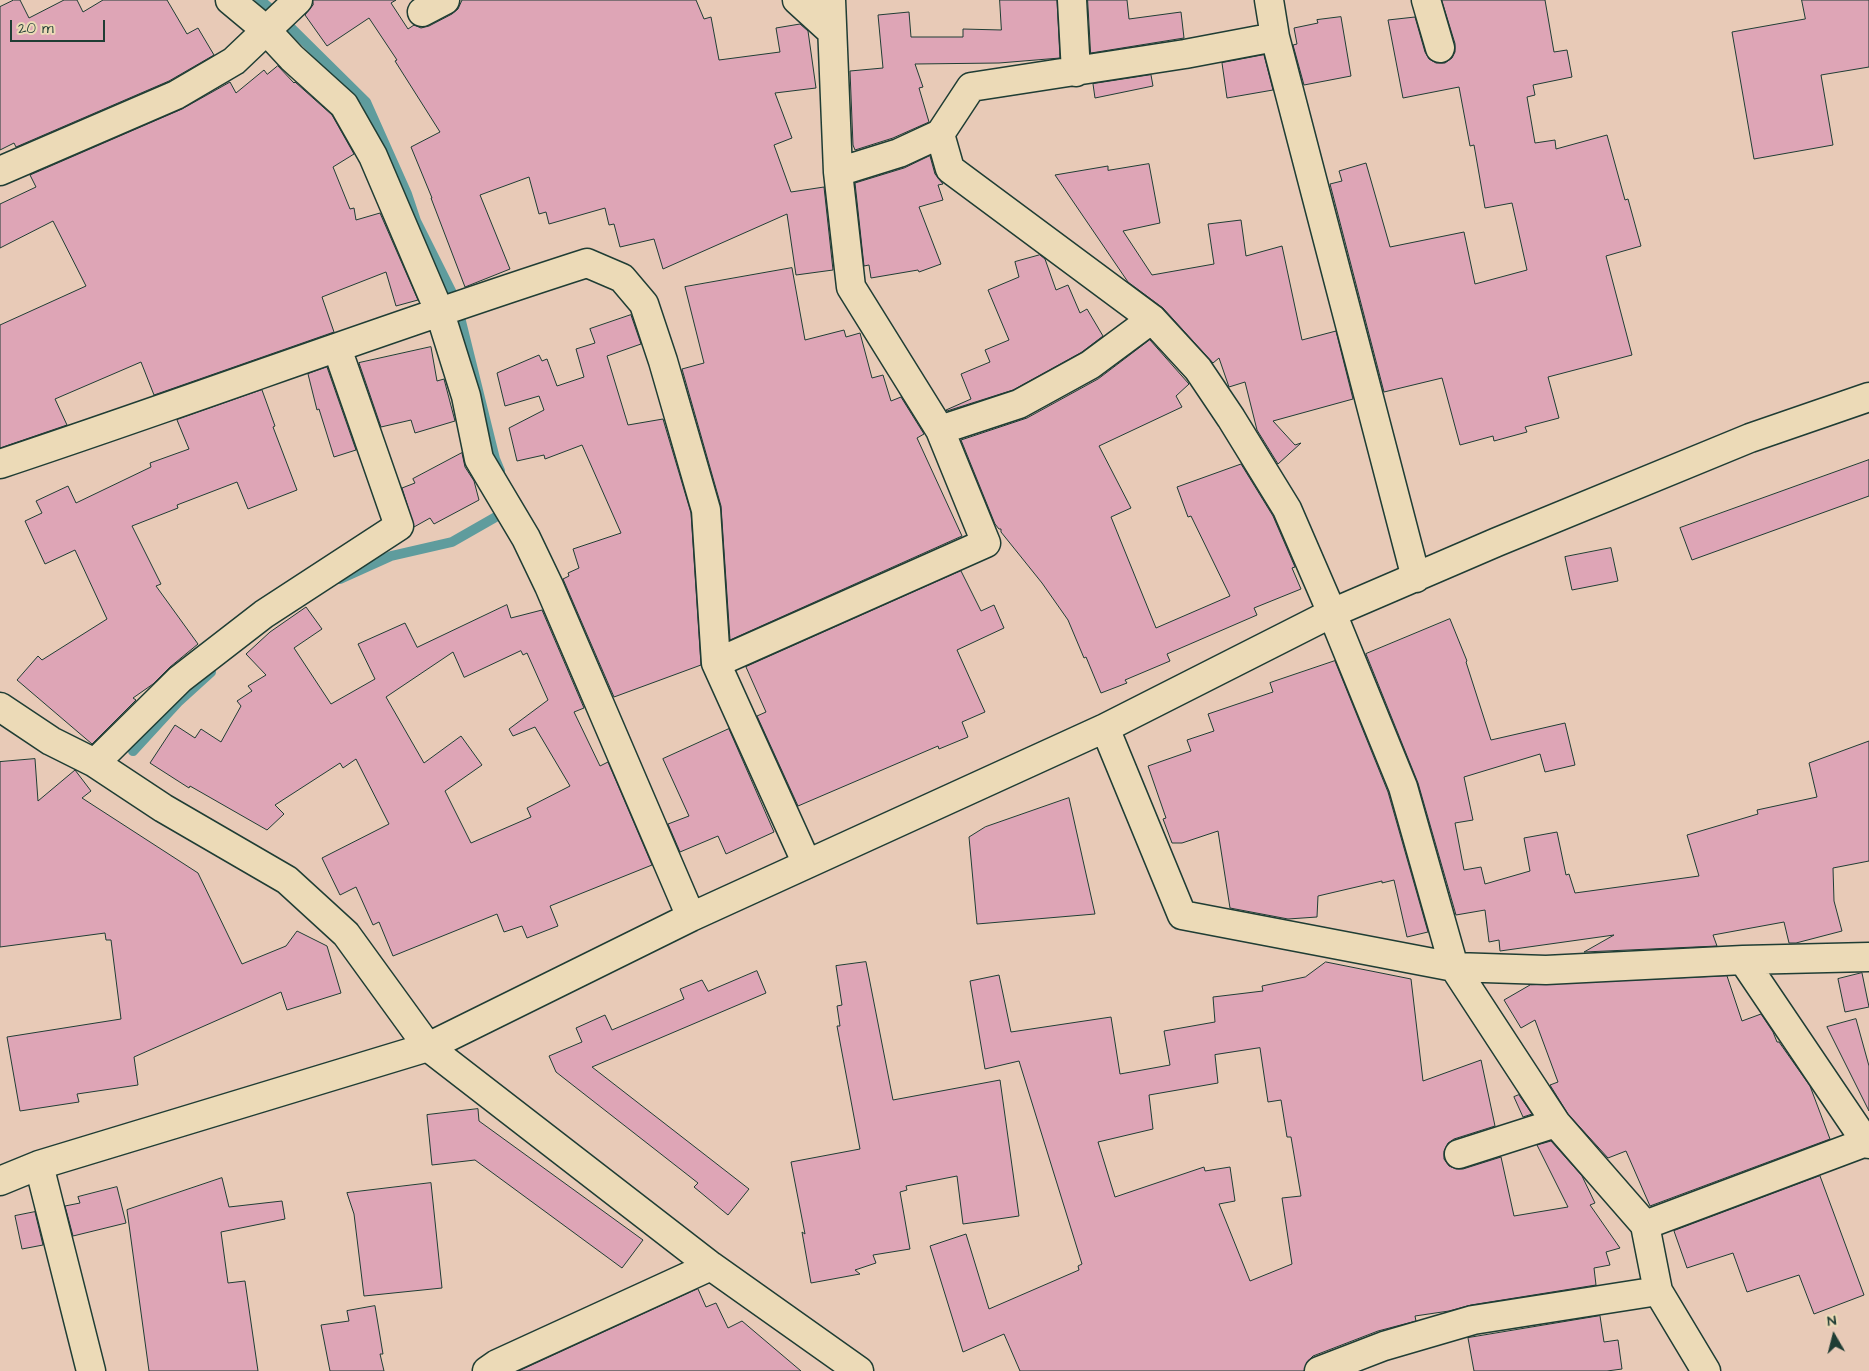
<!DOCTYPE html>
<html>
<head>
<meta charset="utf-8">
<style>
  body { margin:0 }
  #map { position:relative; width:1869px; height:1371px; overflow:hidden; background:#e8cab7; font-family:"Architects Daughter",sans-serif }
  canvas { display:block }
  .north { position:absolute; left:1809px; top:1311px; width:50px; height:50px; -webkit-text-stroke:4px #ecdab7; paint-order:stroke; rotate:352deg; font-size:14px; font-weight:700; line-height:20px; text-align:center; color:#1f3d34 }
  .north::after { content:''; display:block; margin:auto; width:18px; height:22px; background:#1f3d34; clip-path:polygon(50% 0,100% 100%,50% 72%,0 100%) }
  .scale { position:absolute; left:10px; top:20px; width:95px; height:22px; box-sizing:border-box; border:2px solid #1f3d34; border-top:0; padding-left:6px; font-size:15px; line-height:18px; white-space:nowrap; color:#1f3d34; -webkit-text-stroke:4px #ecdab7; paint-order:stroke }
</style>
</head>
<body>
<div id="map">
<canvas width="1869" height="1371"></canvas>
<div class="north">N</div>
<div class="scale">20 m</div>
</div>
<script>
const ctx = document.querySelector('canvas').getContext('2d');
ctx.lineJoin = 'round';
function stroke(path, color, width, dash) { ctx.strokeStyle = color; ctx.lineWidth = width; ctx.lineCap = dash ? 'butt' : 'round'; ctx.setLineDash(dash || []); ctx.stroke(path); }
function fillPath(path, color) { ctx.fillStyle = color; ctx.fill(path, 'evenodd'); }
stroke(new Path2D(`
  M260 0 279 16 366 102 407 194 416 221 456 301 495 459 500 471
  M340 579 391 556 452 542 508 510
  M133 751 178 702 211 672`), '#5f9c9d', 10);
const building = new Path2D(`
  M14 0H20L29 18 64 0H77L83 12 103 0H167L187 34 198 28 214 55 169 81 16 147 14 143 0 150V7Z
  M313 0H396L391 3 408 29 414 25 421 28 429 26 452 14 458 9 462 0H696L704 19 711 17 719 60 780 52 776 28 800 24 808 31 816 88 775 93 792 138 774 145 791 192 824 187 833 270 796 275 787 214 663 269 654 239 620 247 614 224 609 225 605 208 549 224 546 212 539 214 529 177 480 195 510 269 465 287 431 198H432L411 147 440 132 395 61 397 60 369 18 327 46 305 15 313 5Z
  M1000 0H1057L1060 58 999 63 915 64 923 87 919 88 929 122 893 138 855 150 853 145 850 71 883 68 878 15 909 12 911 37H963V29L1001 30Z
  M1088 0H1127L1129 19 1181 12 1184 38 1091 53Z
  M1442 0H1545L1554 52 1567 50 1572 77 1533 85 1535 95 1527 97 1535 143 1555 140 1556 149 1607 135 1625 200 1628 199 1641 246 1606 256 1632 355 1548 377 1559 418 1525 427 1527 432 1494 441 1493 436 1460 445 1442 378 1384 392 1330 184 1342 181 1339 171 1366 163 1390 247 1464 232 1475 284 1527 270 1512 203 1485 208 1474 145 1470 146 1459 87 1403 98 1388 20 1415 17 1425 52 1429 59 1436 63H1445L1452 58 1455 52V44Z
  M1802 0H1869V67L1821 75 1833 145 1754 159 1732 32 1805 19Z
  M1341 17 1351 76 1304 85 1293 45 1297 44 1294 28 1318 23 1317 20Z
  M1264 55 1273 90 1227 98 1222 63Z
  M278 66 294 83 295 82 332 115 354 154 333 167 350 209 354 208 356 220 380 213 418 300 396 306 386 272 322 297 334 332 154 395 141 362 55 399 67 425 0 448V325L86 286 53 221 0 248V204L36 187 30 175 182 109 230 82 236 93 264 70 267 74Z
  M1151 75 1153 86 1095 98 1093 84Z
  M930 156 935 174 943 184 938 185 943 200 919 207 941 264 919 272 918 270 871 278 869 265 864 266 855 183 904 168Z
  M1149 164 1160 223 1123 231 1152 275 1214 264 1208 224 1241 220 1246 256 1282 246 1302 340 1336 331 1353 399 1273 421 1295 445 1301 443 1278 464 1257 430 1245 382 1229 387 1219 358 1213 363 1163 308 1128 282 1055 175 1108 166V170Z
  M1040 255 1045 259 1056 290 1068 285 1080 313 1087 309 1103 336 1082 352 1013 390 947 411 946 410 971 399 961 374 990 362 985 350 1009 340 988 290 1019 277 1015 262Z
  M792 268 805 340 844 330 846 337 860 333 872 378 883 375 891 401 901 397 924 434 917 438 962 536 730 640 721 506 682 369 704 363 685 287Z
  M631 315 641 344 607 356 628 425 663 419 691 513 701 665 614 697 563 579 569 576 568 573 579 568 573 549 621 533 582 445 545 459 544 455 517 461 509 428 544 410 539 396 505 406 497 373 539 355 542 361 547 359 557 386 584 377 576 349 595 343 590 329Z
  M1150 340 1189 384 1176 396 1182 407 1099 446 1131 508 1111 517 1156 628 1230 596 1191 516 1188 517 1177 487 1241 464 1273 516 1295 567 1292 568 1301 589 1254 608 1257 615 1167 654 1170 661 1125 680 1127 683 1101 693 1086 657 1084 658 1068 620 1042 583 1001 532V529H999L995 524 961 440 1027 418 1098 379Z
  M431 347 437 381 444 379 455 421 415 433 411 420 381 427 359 363Z
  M327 367 356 450 334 457 319 409 317 410 308 374Z
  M262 390 275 426 273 427 297 490 248 509 237 482 177 505 178 508 132 526 161 584 156 586 198 644 170 667 153 684 133 698 136 700 92 744 17 680 38 656 42 660 107 619 75 550 45 564 25 521 42 513 36 501 68 486 76 503 151 467 150 463 189 449 177 420Z
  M462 453 465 467 474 481 479 500 434 524 430 518 414 527 402 488 415 483 413 479Z
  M1869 460V496L1692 560 1680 528Z
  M1611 548 1618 581 1572 590 1565 557Z
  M961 571 981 611 994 605 1004 628 957 650 985 712 962 722 968 737 939 749 938 746 798 806 757 716 766 712 746 667Z
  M507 605 511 618 542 610 584 708 574 712 600 766 608 762 652 865 550 906 558 926 527 938 522 926 504 932 497 914 393 956 379 922 373 925 356 887 340 895 322 858 389 824 356 759 343 768 340 763 275 805 284 814 267 830 190 786 189 788 150 763 175 725 195 738 201 729 221 742 241 706 237 701 252 691 248 686 266 675 246 654 270 632 306 607 322 629 294 648 331 704 375 679 358 644 405 623 417 647ZM521 651 523 655 527 653 548 700 509 729 513 736 535 727 570 786 527 808 531 817 471 843 445 791 482 765 461 736 424 763 386 697 453 652 464 677Z
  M1450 619 1467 661 1466 662 1491 740 1565 723 1575 765 1545 772 1540 754 1464 777 1473 820 1455 823 1464 870 1481 867 1485 884 1530 871 1524 838 1557 832 1566 875 1569 874 1575 893 1699 876 1687 835 1758 814 1757 810 1817 797 1809 763 1869 741V861L1833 868 1834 901 1842 931 1796 943H1789L1784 922 1713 935 1717 946 1584 952 1614 935 1500 951 1499 940 1489 942 1485 910 1456 915 1418 783 1366 654Z
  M1335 661 1388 792 1428 932 1407 937 1394 880 1382 883V881L1318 896 1317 917 1288 919 1230 908 1218 831 1182 843H1172L1163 819 1166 818 1148 766 1191 751 1187 740 1214 731 1208 714 1273 692 1270 683Z
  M729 729 774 832 726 854 718 836 680 852 668 824 689 816 663 759Z
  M35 759 38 801 75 770 91 791 82 798 198 873 242 964 286 946 297 931 327 946 341 993 287 1010 281 992 134 1057 138 1085 77 1094 79 1102 20 1111 7 1037 121 1019 111 940H106L105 933 0 947V762Z
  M1069 798 1095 914 977 924 969 837 985 827Z
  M866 962 893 1100 1000 1080 1019 1216 963 1224 957 1176 906 1186 907 1190 900 1192 910 1249 873 1255 876 1263 855 1270 860 1274 811 1283 802 1232 805 1234 791 1162 860 1149 837 1026H840L837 1006 842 1005 836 966Z
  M1326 962 1411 979 1423 1081 1481 1060 1495 1126 1454 1139 1448 1143 1444 1151V1159L1449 1166 1456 1169H1463L1501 1157 1514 1216 1568 1207 1537 1145 1551 1141 1582 1176 1595 1203 1590 1205 1620 1248 1606 1252 1610 1265 1594 1268 1596 1285 1471 1305 1449 1311 1415 1316 1416 1321 1378 1331 1313 1356 1307 1362 1304 1371H1020L1004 1334 963 1352 930 1246 966 1234 989 1309 1079 1270 1078 1266 1082 1264 1019 1061 985 1069 970 981 999 975 1011 1032 1111 1017 1120 1074 1170 1065 1164 1031 1215 1022 1213 997 1263 991 1262 986 1305 977ZM1260 1048 1268 1102 1281 1100 1287 1137H1291L1301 1196 1282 1198 1292 1264 1250 1281 1219 1204 1235 1201 1230 1167 1205 1171 1204 1167 1115 1197 1098 1142 1153 1129 1149 1095 1218 1083 1215 1055Z
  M757 971 766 993 592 1067 749 1189 728 1215 694 1187 698 1183 556 1072 549 1056 582 1042 576 1028 605 1015 612 1030 684 999 680 989 702 980 708 991Z
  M1862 973 1869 1007 1845 1012 1838 979Z
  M1727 976 1742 1021 1761 1014 1773 1032 1777 1042H1779L1810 1086 1830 1139 1650 1206 1626 1151 1608 1158 1568 1114 1550 1085 1558 1082 1535 1020 1521 1028 1504 1000 1530 985Z
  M1856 1019 1869 1066V1111L1827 1027Z
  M1519 1095 1532 1114 1523 1117 1514 1097Z
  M478 1109 479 1121 643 1240 622 1268 475 1160 432 1165 427 1115Z
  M1820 1176 1864 1295 1814 1314 1799 1275 1747 1292 1733 1253 1687 1268 1674 1231Z
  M222 1178 229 1207 282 1201 285 1219 221 1232 228 1283 245 1281 258 1371H149L127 1210Z
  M431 1183 442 1288 364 1296 354 1214 347 1193Z
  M117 1187 126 1223 73 1236 65 1206 80 1203 78 1197Z
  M35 1212 43 1245 22 1249 15 1216Z
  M698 1289 706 1307 716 1303 728 1328 742 1321 801 1371H519Z
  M375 1306 383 1354H380L384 1371H330L321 1325 349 1321 347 1311Z
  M1600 1316 1604 1342 1618 1340 1622 1369 1607 1371H1474L1468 1338Z`);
fillPath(building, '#dea5b6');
stroke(building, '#1f3d34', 1);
const minor = new Path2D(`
  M230 0 266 30 292 58 344 105 373 156 440 313 466 396 479 459 526 538 549 586 691 917
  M797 0 831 31
  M1072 0 1076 72
  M1269 0 1275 37 1416 578
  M1426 0 1440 48
  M422 12 445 0
  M940 134 971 87 1185 54 1275 37
  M0 171 176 95 234 61 298 0
  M838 172 899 153 940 134 950 169 1152 319 1198 369 1231 418 1287 509 1332 613 1403 787 1454 967 1556 1123 1645 1225 1658 1291 1706 1371
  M940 430 1019 404 1090 365 1152 319
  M0 464C196 399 390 326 587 263L622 278 644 304 663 361 706 510 716 663 807 864
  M716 663 986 543 940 430 851 287 838 172 831 0
  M0 707 51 741 95 763 163 808 287 880 346 934 428 1047 711 1266 859 1371
  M1105 728 1182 915 1454 967 1546 970 1743 960 1869 957
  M95 763 180 679 264 614 399 526 337 348
  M1743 960 1866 1142 1869 1144
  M1459 1154 1556 1123
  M39 1165 91 1371
  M0 1181 39 1165 428 1047 691 917 1105 728 1332 613 1497 542 1750 438 1869 397
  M1645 1225 1866 1142
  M487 1371 497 1364 711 1266
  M1319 1371 1384 1346 1473 1320 1658 1291`);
stroke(minor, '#1f3d34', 31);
stroke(minor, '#ecdab7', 28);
</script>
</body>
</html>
